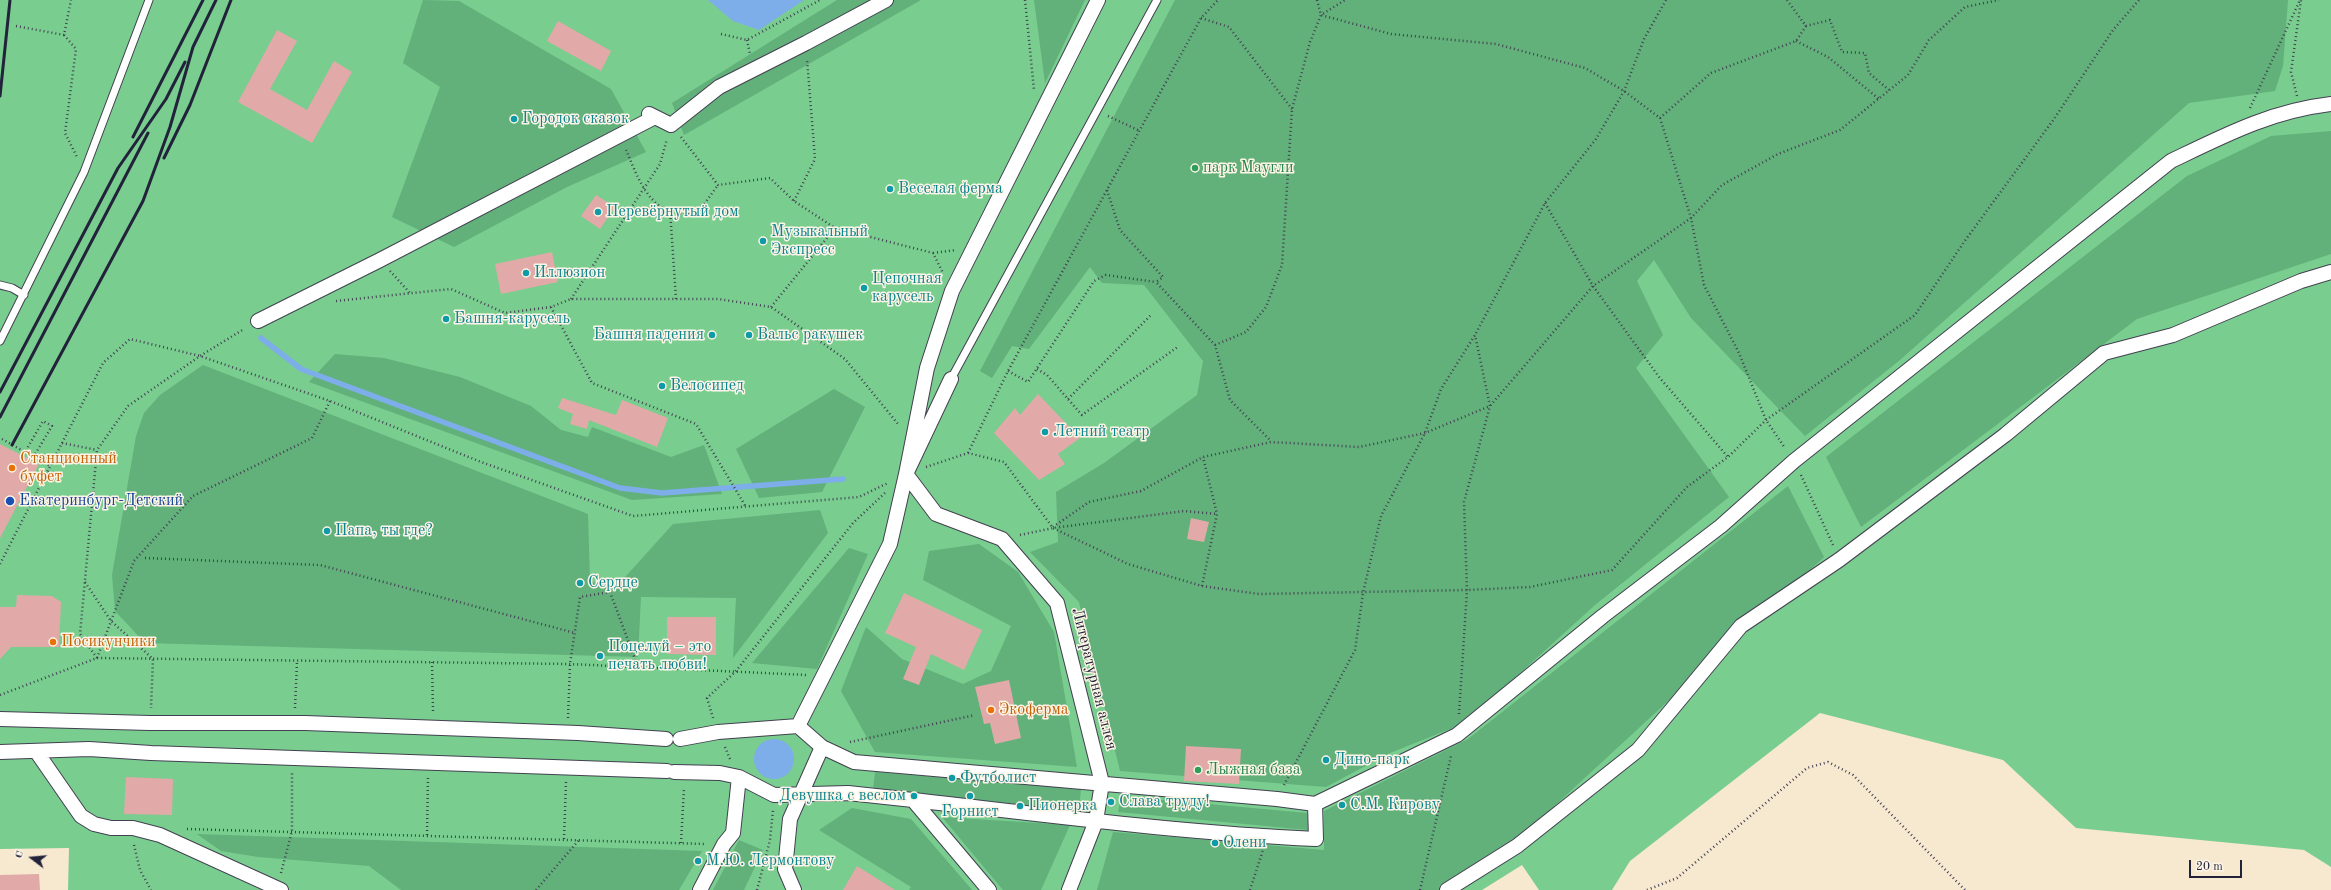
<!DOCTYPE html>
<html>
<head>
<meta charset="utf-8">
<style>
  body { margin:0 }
  #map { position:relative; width:2331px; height:890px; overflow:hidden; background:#f7e8d0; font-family:"Old Standard TT",serif }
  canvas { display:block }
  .north { position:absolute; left:12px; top:838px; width:40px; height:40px; -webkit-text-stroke:3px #fcf5e5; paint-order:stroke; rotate:286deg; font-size:11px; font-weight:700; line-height:16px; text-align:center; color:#22223b }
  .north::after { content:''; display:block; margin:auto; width:14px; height:18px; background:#22223b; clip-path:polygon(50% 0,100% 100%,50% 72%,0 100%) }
  .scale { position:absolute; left:2189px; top:860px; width:53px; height:18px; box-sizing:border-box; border:2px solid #22223b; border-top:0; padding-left:5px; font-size:12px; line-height:14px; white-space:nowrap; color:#22223b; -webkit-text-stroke:3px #fcf5e5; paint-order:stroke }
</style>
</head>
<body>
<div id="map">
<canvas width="2331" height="890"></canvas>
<div class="north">С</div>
<div class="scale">20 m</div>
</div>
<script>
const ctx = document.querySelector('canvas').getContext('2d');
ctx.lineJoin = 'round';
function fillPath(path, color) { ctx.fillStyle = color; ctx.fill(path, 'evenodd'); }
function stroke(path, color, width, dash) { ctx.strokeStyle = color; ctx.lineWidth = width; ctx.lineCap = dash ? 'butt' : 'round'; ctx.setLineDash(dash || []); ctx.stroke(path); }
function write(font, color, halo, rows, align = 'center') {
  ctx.font = font + ' "Old Standard TT",serif'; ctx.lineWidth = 3; ctx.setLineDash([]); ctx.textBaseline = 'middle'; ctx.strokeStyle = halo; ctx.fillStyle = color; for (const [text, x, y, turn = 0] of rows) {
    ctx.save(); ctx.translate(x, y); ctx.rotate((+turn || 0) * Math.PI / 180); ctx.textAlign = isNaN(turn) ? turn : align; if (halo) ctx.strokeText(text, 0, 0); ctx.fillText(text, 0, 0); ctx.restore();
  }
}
fillPath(new Path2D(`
  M0 0H2331V867L2304 850 2076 828 2003 760 1820 713 1630 861 1612 890H1539L1522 865 1482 890H68L69 848 0 849Z`), '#79cd8f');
fillPath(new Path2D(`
  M423 0 459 1 611 89 646 152 567 187 454 247 392 217 440 87 403 63Z
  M837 0H921L684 135 672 103Z
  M1034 0H1085L1045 83Z
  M1175 0H2288L2283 66 2275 91 2189 103 1900 360 1805 436 1691 318 1654 260 1637 281 1663 335 1636 368 1729 497 1595 605 1465 723 1390 753 1326 787 1120 771 1079 602 1030 552 1058 542 1056 492 1104 463 1197 395 1203 361 1144 285 1102 283 1090 267 1029 349 1012 346 992 378 980 371Z
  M2331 131V254L2137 319 1861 527 1826 457 2187 176 2271 136Z
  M335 354 384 358 460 377 531 406 561 430 588 437 592 427 671 457 704 445 722 494 632 500 309 382Z
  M203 365 588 514 590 582 618 585 673 524 820 510 828 533 733 658 736 598 641 597 638 657 145 643 115 611 112 575 136 436 144 413 160 395Z
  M834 389 865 407 822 492 759 498 736 449Z
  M1788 486 1824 557 1510 847 1439 890H1097L1113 832 1324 850V811L1468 739Z
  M979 544 1018 572 1054 632 1077 767 875 752 841 691 866 627 902 659 963 684 991 671 1011 626 923 580 929 551Z
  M849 548 868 554 817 669 752 663Z
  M875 772 1081 789 1079 810 873 790Z
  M1121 796 1307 813 1308 830 1118 812Z
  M852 808 911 819 972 890H909L911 887 819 830Z
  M942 817 1070 825 1041 890H1003Z
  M197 834 702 851 679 890H401L369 866 258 857 221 851Z
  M739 840 763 850 744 890H713Z`), '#62b07a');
fillPath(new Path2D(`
  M708 0H804L759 30 733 21Z
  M754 759a20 20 0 1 1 40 0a20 20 0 1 1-40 0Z`), '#7eaee9');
stroke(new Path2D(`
  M261 338 301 369 620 488 662 493 843 479`), '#7eaee9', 5.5);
fillPath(new Path2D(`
  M558 21 611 51 601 71 547 41Z
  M277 30 297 41 270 89 307 110 334 61 352 72 312 143 238 102Z
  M596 195 615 207 600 229 581 216Z
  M552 252 558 282 501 294 495 264Z
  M1038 394 1080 438 1058 454 1065 464 1039 480 994 433 1015 408 1020 415Z
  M562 398 616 415 622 400 668 418 657 447 589 420 587 429 570 424 573 414 558 408Z
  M0 444 39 464 0 538Z
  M1191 518 1209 522 1204 542 1187 539Z
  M904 593 982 630 964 670 931 654 919 685 903 679 916 647 885 633Z
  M17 595 52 596 61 602 59 647H11L0 659V607H16Z
  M667 617H716V655L667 654Z
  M1009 680 1021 738 995 744 990 723 984 724 975 687Z
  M1186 746 1241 749 1239 784 1184 781Z
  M126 777 173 779 172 815 124 814Z
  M857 866 895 890H843Z
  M39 874 40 890H0V875Z`), '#e1aaa8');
const lane = new Path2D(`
  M0 285 12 288 24 295
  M0 341 84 172 149 0
  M951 379 1157 0`);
const street = new Path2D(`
  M649 114 671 125 719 87 806 43 886 0
  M258 321 380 260 655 117
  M0 719 150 723H305L578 733 666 739
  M798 726 890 544 906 474 951 379
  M680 739 718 732 798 726 822 747 854 762 1277 799 1315 804
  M36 751 81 816 94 824 111 828H133L160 835 281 890
  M0 752 89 749 151 753 667 771
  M674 772 720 773 739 777 774 795 848 793 913 800 989 890
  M913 800C1047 815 1181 833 1316 839L1315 804 1457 735 1603 616 1721 526 1794 461 2171 161C2225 135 2271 111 2331 104
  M700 890 724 844 733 833 739 777
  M794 890 785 869 790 819 822 747
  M1069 890 1096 821 1102 783 1057 603 1002 539 936 514 906 474 927 368 952 291 1098 0
  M1447 890 1517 846 1638 750 1741 626 1839 560 2005 435 2104 353 2173 335 2301 281 2331 272`);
stroke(lane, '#424051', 9);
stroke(street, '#424051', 16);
stroke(new Path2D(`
  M1025 0 1034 90
  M1317 0 1321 15 1391 34 1496 44 1585 68 1624 91 1660 118 1691 218 1704 285 1739 353 1766 420 1785 448
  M1787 0 1806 26 1830 20 1842 52 1865 53 1869 73 1889 90
  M1201 18 1229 27 1292 109
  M16 26 64 35 71 0
  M721 34 747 40 820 0
  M64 35 76 49 65 133 77 157
  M747 40 750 54
  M1796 41 1828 57 1879 99
  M2297 96 2291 72 2301 0
  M2250 108 2300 0
  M1108 116 1140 131
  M1660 118 1711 73 1796 41 1806 26
  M681 137 718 185 770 178 794 201 835 228 933 253 943 273
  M626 150C637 175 648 211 681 214 686 215 694 212 700 210L718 185
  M1107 190 1120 230 1163 277 1156 282 1215 345 1230 400 1271 441
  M794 201 815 159 807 59
  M1545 203 1593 286 1659 377 1728 457
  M670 210 676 299
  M933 253 956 250
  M390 271 410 293
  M571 299 660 164 667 139
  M336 301 451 289 505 313 551 307 571 299H718L771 307 845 359 898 424
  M551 307 592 383 696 424 746 507
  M771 307 835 228
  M1215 345 1246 332 1266 307 1282 265 1292 109 1310 42 1321 15 1345 0
  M1037 369 1047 375 1082 415 1179 346
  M1008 371 1028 382 1094 281 1106 275 1156 282
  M1068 399 1151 315
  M2 439 25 452 43 421 52 426 34 456 50 466
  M62 443 97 450
  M968 453 1008 371 1201 18 1218 0
  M926 467 968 453 1004 462 1053 528 1128 564 1202 586 1259 594 1467 590 1530 587 1612 570 1687 487 1728 457 1766 420 1915 315 1964 242 2054 119 2113 30 2139 0
  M1801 475 1833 545
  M1053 527 1089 502 1141 491 1203 457 1271 442 1359 447 1425 433 1490 406 1593 286 1691 218 1722 185 1778 154 1840 130 1908 75 1929 40 1965 7 1999 0
  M1020 535 1053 528 1184 511 1217 514
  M145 558 320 565 575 633
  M0 564 103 363 130 339 200 356 330 401 481 462 633 516 859 497 888 483
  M85 582 111 621 153 659 151 708
  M1202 586 1217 514 1203 457
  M97 658 80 634 97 450 128 406 200 356 244 329
  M97 658 134 561 193 496 312 438 330 401
  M432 662 433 712
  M0 695 97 658 570 664 807 675
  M295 708 297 662
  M1459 714 1467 590 1464 502 1490 406 1475 335
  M568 718 570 664 580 597 610 592 638 667
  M713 718 707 698 736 671 853 523 885 493
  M850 742 975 715
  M725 747 730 759
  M1284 785 1355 650 1363 593 1381 516 1425 433 1441 389 1475 335 1545 203 1596 139 1624 91 1644 39 1666 0
  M187 829 706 844
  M427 835 428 777
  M564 839 566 782
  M681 843 684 788
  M134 845 140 870 151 890
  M281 873 292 831V773
  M536 890 579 840
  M757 890 770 840 773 810
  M1250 890 1263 850
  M1420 890 1451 756
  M1647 890 1677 878 1807 768 1828 762 1853 775 1965 890`), '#424051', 2.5, [1, 3]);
stroke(lane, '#fff', 7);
stroke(street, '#fff', 14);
stroke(new Path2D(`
  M0 96 10 0
  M133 137 203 0
  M164 158 190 105 231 0
  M0 392 118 168 166 99 185 62
  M0 417 148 133
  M12 445 143 201 170 127 193 47 216 0`), '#22223b', 3);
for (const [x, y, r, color] of [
  [514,119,4,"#0f9aa8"],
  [1195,168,4,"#2e9e5b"],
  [890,189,4,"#0f9aa8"],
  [598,212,4,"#0f9aa8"],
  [763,241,4,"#0f9aa8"],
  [526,273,4,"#0f9aa8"],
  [864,288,4,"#0f9aa8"],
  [446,319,4,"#0f9aa8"],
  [712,335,4,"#0f9aa8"],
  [749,335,4,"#0f9aa8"],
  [662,386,4,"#0f9aa8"],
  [1045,432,4,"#0f9aa8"],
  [12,468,4,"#e8710a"],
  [10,501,5,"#1a4fb4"],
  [327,531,4,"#0f9aa8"],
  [580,583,4,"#0f9aa8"],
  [53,642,4,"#e8710a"],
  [600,656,4,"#0f9aa8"],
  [991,710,4,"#e8710a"],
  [1326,760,4,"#0f9aa8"],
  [1198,770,4,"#2e9e5b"],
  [952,778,4,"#0f9aa8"],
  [914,796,4,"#0f9aa8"],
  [970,796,4,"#0f9aa8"],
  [1111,802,4,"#0f9aa8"],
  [1342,805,4,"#0f9aa8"],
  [1020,806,4,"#0f9aa8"],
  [1215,843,4,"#0f9aa8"],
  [698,861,4,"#0f9aa8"]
]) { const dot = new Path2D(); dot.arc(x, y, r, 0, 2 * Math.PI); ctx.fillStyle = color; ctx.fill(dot); stroke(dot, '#fcf5e5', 1.5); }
write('16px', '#0d838f', '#fcf5e5', [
  ["Городок сказок",522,119],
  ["Веселая ферма",898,189],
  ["Перевёрнутый дом",606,212],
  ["Музыкальный",771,232],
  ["Экспресс",771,250],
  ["Иллюзион",534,273],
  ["Цепочная",872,279],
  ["карусель",872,297],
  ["Башня-карусель",454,319],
  ["Башня падения",704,335,"right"],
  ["Вальс ракушек",757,335],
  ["Велосипед",670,386],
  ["Летний театр",1053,432],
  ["Папа, ты где?",335,531],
  ["Сердце",588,583],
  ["Поцелуй – это",608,647],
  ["печать любви!",608,665],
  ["Дино-парк",1334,760],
  ["Футболист",960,778],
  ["Девушка с веслом",906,796,"right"],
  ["Слава труду!",1119,802],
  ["С.М. Кирову",1350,805],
  ["Пионерка",1028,806],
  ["Горнист",970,812,"center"],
  ["Олени",1223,843],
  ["М.Ю. Лермонтову",706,861]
], 'left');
write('16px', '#27864d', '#fcf5e5', [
  ["парк Маугли",1203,168],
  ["Лыжная база",1206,770]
], 'left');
write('16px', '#c56008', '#fcf5e5', [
  ["Станционный",20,459],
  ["буфет",20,477],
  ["Посикунчики",61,642],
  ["Экоферма",999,710]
], 'left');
write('16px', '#164399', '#fcf5e5', [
  ["Екатеринбург-Детский",19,501]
], 'left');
write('16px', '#22223b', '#fcf5e5', [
  ["Литературная аллея",1094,679,76]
]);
</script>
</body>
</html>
